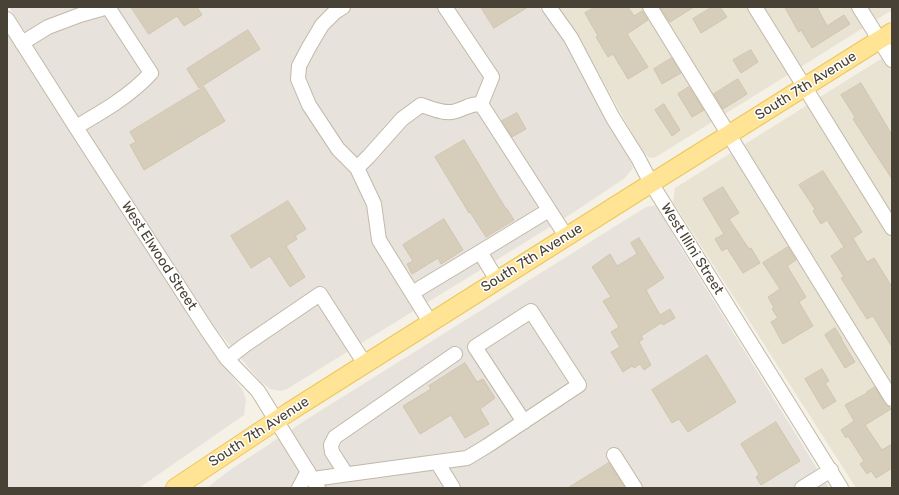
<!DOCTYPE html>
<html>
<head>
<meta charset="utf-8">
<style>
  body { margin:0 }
  #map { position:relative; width:899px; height:495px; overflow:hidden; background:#f5f1e6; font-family:Rubik,sans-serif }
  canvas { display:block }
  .frame { position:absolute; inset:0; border:8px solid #484135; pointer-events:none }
</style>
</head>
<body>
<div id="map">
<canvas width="899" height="495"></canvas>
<div class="frame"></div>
</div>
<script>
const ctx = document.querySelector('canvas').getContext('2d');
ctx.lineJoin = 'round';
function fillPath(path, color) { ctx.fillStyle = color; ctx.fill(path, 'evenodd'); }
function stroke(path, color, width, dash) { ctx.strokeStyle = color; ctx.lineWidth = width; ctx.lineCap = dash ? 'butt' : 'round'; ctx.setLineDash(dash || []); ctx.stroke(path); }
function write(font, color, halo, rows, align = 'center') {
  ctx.font = font + ' Rubik,sans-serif'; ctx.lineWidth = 3; ctx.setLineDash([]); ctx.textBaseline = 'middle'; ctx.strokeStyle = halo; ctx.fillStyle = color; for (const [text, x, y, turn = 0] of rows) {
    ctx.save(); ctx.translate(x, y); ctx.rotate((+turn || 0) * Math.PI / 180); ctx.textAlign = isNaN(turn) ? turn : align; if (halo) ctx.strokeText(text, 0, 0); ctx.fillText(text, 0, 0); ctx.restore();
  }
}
fillPath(new Path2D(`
  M557 7H892V10L656 157 650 158 642 151 590 58Z
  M892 52V488H856L673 202 675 188Z`), '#e9e3d4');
fillPath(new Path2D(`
  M9 7H539L565 42 626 150 633 168 625 178 571 214 287 389 280 391 270 389 260 381 216 329 106 162Z
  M7 25 206 342 242 389 246 399 244 415 139 488H7Z
  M657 205 679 245 829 488H207L230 470 309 418 646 207Z`), '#e7e2db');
const building = new Path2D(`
  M131 7H197L202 15 184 26 177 16 149 34Z
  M481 7H528L494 28Z
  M595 7H628L634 16 642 11 648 20 627 34 648 67 628 79 613 54 608 57 596 37 598 36 585 13Z
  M660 7H694L670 22Z
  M712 7H720L727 17 701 33 693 19Z
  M785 7H817L827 26 844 15 850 24 812 48 801 30 799 32Z
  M248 30 260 49 199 88 187 69Z
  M751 50 758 62 741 73 733 60Z
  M672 58 681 73 662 84 654 69Z
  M738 79 747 94 723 109 714 94Z
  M861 83 892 135V179L853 119 855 117 841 95Z
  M204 87 225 121 144 170 130 145 136 142 130 132Z
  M689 87 704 110 692 117 678 94Z
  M664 104 680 130 672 136 655 110Z
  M517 113 526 129 512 137 502 121Z
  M464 140 506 209H507L514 220 486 237 470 212 469 213 435 157Z
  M823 171 862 232 853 238 867 262 874 258 892 287V347L873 316 867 319 841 278 844 277 831 256 844 247 827 220 821 224 813 211 815 209 799 185Z
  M723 187 739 213 729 219 749 249 751 248 760 263 743 273 727 248 722 251 715 239 724 234 703 199Z
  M288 201 306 229 295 236 297 239 286 246 305 277 290 287 270 256 251 268 231 236Z
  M444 219 463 250 441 264 438 258 412 274 407 264 413 261 403 245Z
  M639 238 664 278 646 290 660 315 670 309 675 318 663 325 661 323 641 336 643 339 639 342 651 365 644 370 640 364 634 368 632 366 623 372 611 352 620 347 611 332 619 327 603 301 611 297 592 267 610 254 617 266 637 254 631 243Z
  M788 247 796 260 787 266 806 297 799 302 813 326 783 344 771 322 778 318 772 309 774 308 768 297 780 289 763 263Z
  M835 328 842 339H841L855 362 845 368 825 335Z
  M707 355 736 402 688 432 679 419 672 423 652 390Z
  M465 363 477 382 483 379 495 398 480 409 489 424 465 438 451 415 420 434 403 406 431 389 429 386Z
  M822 369 829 381 825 383 836 401 823 409 805 379Z
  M875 387 885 403 891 409 865 425 882 450 892 444V468L876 478 871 471 867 474 860 464 864 461 848 436 846 438 841 430 854 421 845 405 867 393V392Z
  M776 422 800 461 761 485 756 477 759 474 741 444Z
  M609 463 625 488H568Z`);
fillPath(building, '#d7cdbb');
stroke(building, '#d3c5ad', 1);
const minor = new Path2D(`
  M343 7 335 12 322 25 309 47 299 66 298 79 309 105 338 149 357 168
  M445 7 492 77 481 104
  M549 7 571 38 613 118 638 158 651 183 841 488
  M650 7 892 399
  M755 7 892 228
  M859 7 892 60
  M7 19 77 129 207 330 227 359 258 391 318 488
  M22 43 48 27 80 15 108 7 151 73C130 96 102 112 76 127
  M480 252 549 210
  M412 293 480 252 497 280
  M430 322 379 240 374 204 357 168 369 156 402 119 421 105C431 108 445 115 456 111 467 108 468 104 481 104L566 236
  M227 359 245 345 320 294 365 364
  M614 455 635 488
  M437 462 467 458 487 446 579 385 531 311 475 347 524 422
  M346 474 332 452 331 445 335 437 455 354
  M313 479 437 462 453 488
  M299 488 308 471
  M802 488 831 470`);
const major = new Path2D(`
  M175 488 289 412 642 189 892 32`);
stroke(minor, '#c1b9a8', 16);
stroke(major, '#eec65b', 20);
stroke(minor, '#fff', 14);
stroke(major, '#ffe495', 18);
write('14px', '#484135', '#fff', [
  ["South 7th Avenue",806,86,-32],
  ["West Illini Street",692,249,58],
  ["West Elwood Street",159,256,57],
  ["South 7th Avenue",532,258,-32],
  ["South 7th Avenue",259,432,-33]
]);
</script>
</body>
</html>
